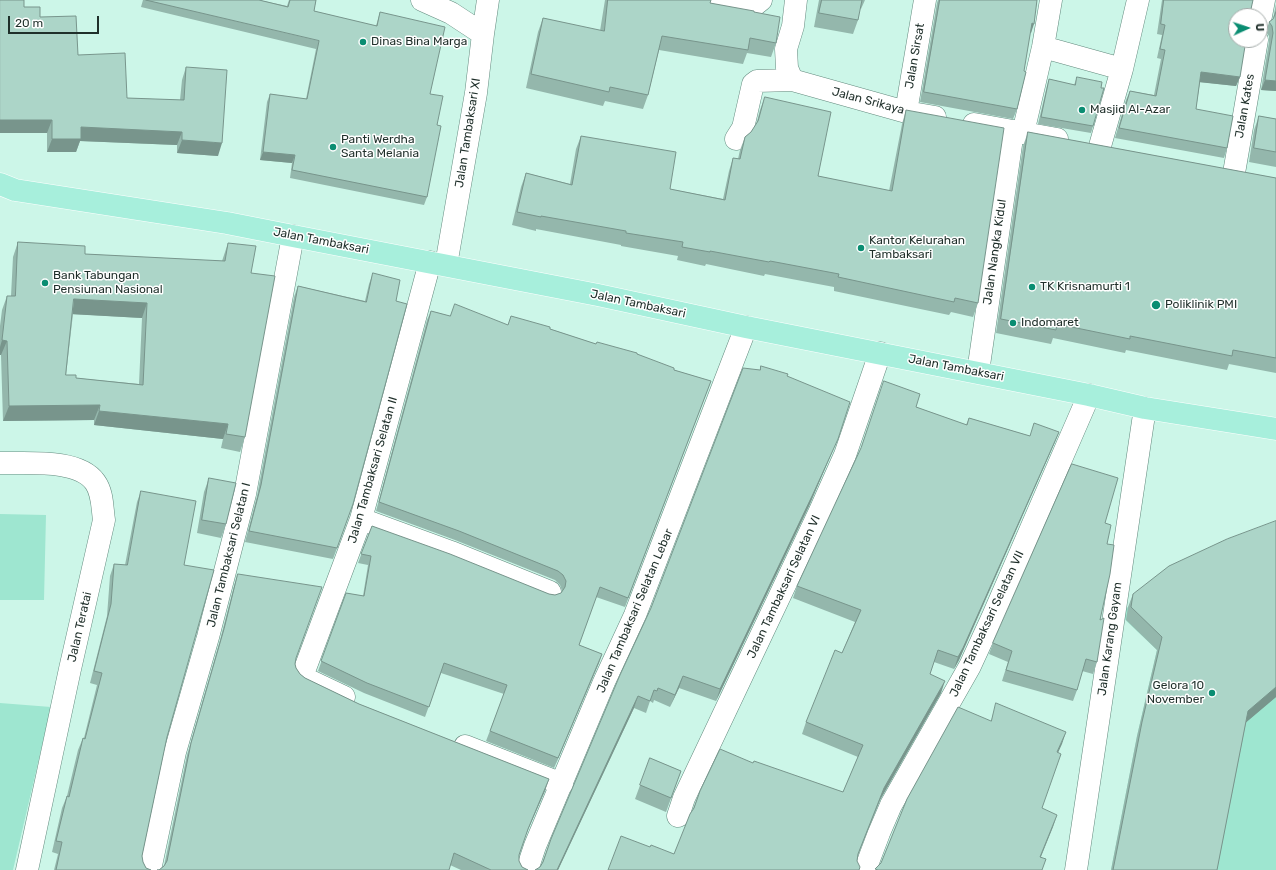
<!DOCTYPE html>
<html>
<head>
<meta charset="utf-8">
<style>
  body { margin:0 }
  #map { position:relative; width:1276px; height:870px; overflow:hidden; background:#ccf6e8; font-family:Rubik,sans-serif }
  canvas { display:block }
  .north { position:absolute; left:1228px; top:8px; width:40px; height:40px; box-sizing:border-box; background:#fff; border:1px solid #a5acaa; border-radius:50%; rotate:87deg; font-size:11px; font-weight:700; line-height:16px; text-align:center; color:#1f2f2a }
  .north::after { content:''; display:block; margin:auto; width:14px; height:18px; background:#0a8d72; clip-path:polygon(50% 0,100% 100%,50% 72%,0 100%) }
  .scale { position:absolute; left:8px; top:16px; width:91px; height:18px; box-sizing:border-box; border:2px solid #1f2f2a; border-top:0; padding-left:5px; font-size:12px; line-height:14px; white-space:nowrap; color:#1f2f2a; -webkit-text-stroke:3px #fff; paint-order:stroke }
</style>
</head>
<body>
<div id="map">
<canvas width="1276" height="870"></canvas>
<div class="north">U</div>
<div class="scale">20 m</div>
</div>
<script>
const ctx = document.querySelector('canvas').getContext('2d');
ctx.lineJoin = 'round';
function fillPath(path, color) { ctx.fillStyle = color; ctx.fill(path, 'evenodd'); }
function stroke(path, color, width, dash) { ctx.strokeStyle = color; ctx.lineWidth = width; ctx.lineCap = dash ? 'butt' : 'round'; ctx.setLineDash(dash || []); ctx.stroke(path); }
function write(font, color, halo, rows, align = 'center') {
  ctx.font = font + ' Rubik,sans-serif'; ctx.lineWidth = 3; ctx.setLineDash([]); ctx.textBaseline = 'middle'; ctx.strokeStyle = halo; ctx.fillStyle = color; for (const [text, x, y, turn = 0] of rows) {
    ctx.save(); ctx.translate(x, y); ctx.rotate((+turn || 0) * Math.PI / 180); ctx.textAlign = isNaN(turn) ? turn : align; if (halo) ctx.strokeText(text, 0, 0); ctx.fillText(text, 0, 0); ctx.restore();
  }
}
fillPath(new Path2D(`
  M0 514 46 515 44 600H0Z
  M1276 532V870H1111L1137 736 1157 650 1119 614 1164 579Z
  M0 703 51 707 13 870H0Z`), '#9ee6d0');
const street = new Path2D(`
  M422 0 451 13 483 34
  M705 0 751 8 761 0
  M1260 21 1264 0
  M1043 47 1122 69
  M792 80 787 68 786 49 793 26 796 0
  M906 112 925 0
  M974 124 1057 139
  M1023 133 1043 47 1051 0
  M736 139 743 128 753 84 757 81 792 80 906 112 935 117
  M1100 146 1122 69 1138 0
  M1234 173 1257 40
  M446 265 476 93 483 34 488 0
  M978 372 1013 131
  M0 463C26 464 78 458 95 482 103 493 102 507 104 520L70 669 27 870
  M361 519 451 552 550 592
  M344 697 306 679 303 674 361 519 430 262
  M465 746 562 784
  M678 816 684 798 820 511 845 455 880 353
  M150 870 175 752 208 637 245 494 293 236
  M527 870 535 846 604 682 635 615 746 327
  M865 870 879 833 891 805 970 666 993 616 1089 395
  M1076 870 1145 408`);
const primary = new Path2D(`
  M0 184 15 190 227 223 293 236 598 295 746 327 1089 395 1145 408 1276 429`);
stroke(street, '#638a7e', 23);
stroke(primary, '#fff', 23);
stroke(street, '#fff', 22);
stroke(primary, '#a7efdc', 22);
fillPath(new Path2D(`
  M143 0H259L287 6 289 0H316L314 11 376 26 380 12 430 94 437 125 427 197 424 205 290 178 292 163 260 160 267 102 270 94 306 99 316 49 141 7Z
  M605 0H711L710 3 754 12 776 43 771 57 747 53 743 64 659 50 648 95 643 109 605 101 603 106 526 88 538 32 543 18 600 31Z
  M819 0H865L861 9 860 8 858 20 853 34 814 27Z
  M938 0H1037L1031 33H1030L1017 109 1013 119 920 102 937 3Z
  M1162 0H1253L1236 16 1240 77 1236 86 1200 82 1196 109 1227 148 1224 158 1115 138 1126 100 1130 91 1154 95 1161 59 1157 58 1162 35 1157 34Z
  M1276 4V91L1261 90 1269 42V36L1266 32 1269 22 1273 19Z
  M24 7 40 17 78 55 127 98 180 100 182 80 186 67 218 156 177 153V145L80 141 76 152H47V133Z
  M1077 77 1093 126 1091 133 1038 124 1047 86 1049 79 1074 85Z
  M765 97 818 176 889 191 902 124 906 110 978 303 973 317 951 312 949 315 834 291V287L765 274 764 276 706 264 705 266 677 260 678 256 621 246V245L536 229V231L512 225 521 187 526 173 570 184 576 149 581 136 670 189 723 199 729 171 733 158 738 159 740 150 745 137 751 132 756 125 760 110Z
  M1259 116 1276 119V167L1249 162 1254 130Z
  M1028 132 1276 178V373L1229 364 1227 370 1126 350 1125 353 1053 338 1051 344 996 333 1023 146Z
  M18 242 85 254 222 261 228 243 251 273 245 437 240 452 221 448 223 439 94 425V420L3 421 1 355H0V326L2 310 7 296H11L13 257ZM73 314 142 318 139 384 76 378 66 375Z
  M373 273 353 504 333 559 245 542 257 496 294 297 298 286 365 301 369 284Z
  M431 311 450 316 508 325 511 316 596 344 637 354 674 370 711 381 625 607 596 597 579 645 602 654 554 768 486 741 504 694 441 673 425 717 364 693 318 671 346 593 363 596 368 565 358 563 372 526 549 594 555 595 561 593 562 591 560 585 555 580 455 540 376 511 427 320Z
  M787 376 833 450 809 506 716 701 679 688 670 707 654 700 653 703 650 701 646 713 634 708 558 870 540 867 542 863 551 839Z
  M916 407 966 425 969 418 1030 436 1059 432 1054 444 959 660 954 669 934 662 930 674 941 693 880 800 858 855 857 861 608 870 650 847 674 854 693 809 700 791 753 763 843 792 858 757 802 734 806 722 842 653 855 622 793 598 797 586Z
  M209 478 226 524 221 538 197 533 204 492Z
  M141 491 184 565 167 737 142 856 143 862 146 868 151 870H54L58 854 52 852 62 808 67 796 78 750 83 738H84L97 685 90 683 107 616 110 576 114 564 125 565 137 502Z
  M1105 523 1107 544 1097 662 1093 674 1082 671 1077 690 1073 701 1002 681 1008 662 989 654 993 643Z
  M238 574 295 659V664L296 668 300 674 305 678 359 704 549 779 525 837 519 855V861L522 867 528 870H461L450 865 159 870 164 866 187 755 220 640 234 586Z
  M1133 594 1276 697 1246 722 1217 870H1111L1137 736 1157 650 1126 620 1128 607Z
  M650 758 681 771 666 812 635 799Z`), '#94b7ac');
fillPath(new Path2D(`
  M1032 23 1034 24 1031 33H1028Z
  M1201 72 1240 77 1236 86 1198 82Z
  M1265 80 1276 81V91L1261 90Z
  M0 120H52L47 133H0Z
  M81 127 182 132 177 145 80 141 76 152H47L52 139Z
  M182 140 222 143 218 156 177 153Z
  M263 152 295 155 292 163 260 160Z
  M74 299 147 303 142 318 69 314Z
  M2 340 7 341 1 355H0V347Z
  M100 405 94 420 3 421 9 406Z
  M99 411 228 424 223 439 94 425Z
  M1059 432 1054 444 959 660 954 669 958 657Z
  M838 439 833 450 809 506 716 701 720 689Z
  M602 654 599 663 554 768 558 758Z
  M683 676 679 688 670 707 675 695Z
  M945 681 941 693 880 800 853 866 884 788Z
  M1276 687V697L1243 725 1248 711Z
  M638 696 634 708 558 870H557Z
  M1066 732 1062 744 1053 764 1057 752Z
  M549 779 545 791 523 841 528 829Z
  M1057 815 1053 827 1036 869 1040 857Z`), '#78958c');
const building = new Path2D(`
  M0 0H24V7H40V17L76 16 78 55 125 53 127 98 184 100 186 67 227 70 222 143 182 140V132L81 127V139H52V120H0Z
  M146 0H259L288 7 290 0H316L314 11 377 26 380 12 445 27 430 94 443 96 437 125 441 126 427 197 292 170 295 155 263 152 270 94 307 99 319 41Z
  M608 0H711L710 3 754 11V12L780 17 776 43 750 38 748 50 662 36 648 95 610 87 609 92 531 74 543 18 604 31Z
  M822 0H862L858 20 819 13Z
  M940 0H1037L1034 24 1032 23 1024 71 1026 72 1017 109 924 92Z
  M1164 0H1253L1251 9 1252 16H1236V40H1246L1240 77 1201 72 1196 109 1233 116 1227 148 1119 128 1130 91 1156 96 1165 50 1160 49 1165 25 1161 24Z
  M1276 12V81L1265 80 1273 33 1272 26 1269 22 1273 19Z
  M1077 77 1102 82 1101 88H1104L1093 126 1041 117 1049 79 1075 85Z
  M765 97 831 112 818 176 892 191 906 110 1004 128 978 303 955 298 954 302 838 277 839 274 770 261 769 262 710 251V252L682 247 683 242 626 233V231L541 216V217L517 212 526 173 572 185 581 136 676 152 670 189 725 200 733 158 740 159 745 137 751 132 758 121Z
  M1259 116 1276 119V152L1254 148Z
  M1028 132 1276 178V358L1233 350 1232 356 1130 336V339L1057 324 1056 330 1001 319Z
  M18 242 85 246V254L225 261 228 243 256 246 251 273 275 276 245 437 226 434 228 424 99 411 100 405 9 406 7 341 2 340 7 296H15ZM74 299 147 303 143 385 76 378V375H66Z
  M373 273 400 280 396 301 407 304 353 504 337 548 249 531 261 485 298 286 366 302Z
  M455 304 508 325 511 316 550 327V329L596 344 597 342 637 353V354L674 368V370L711 381 628 598 600 587 579 645 602 654 558 758 490 731 507 685 444 663 429 707 367 683 321 661 346 593 364 596 371 556 361 554 372 526 450 554 549 594 555 595 561 593 565 587 566 581 563 575 558 571 459 531 379 502 431 311 450 316Z
  M761 366 788 374 787 376 850 402 838 439 813 494 720 689 683 676 675 695 658 688 657 691 654 690 650 701 638 696 557 870H558H535L540 867 543 862 551 839 620 675 651 608 743 368 760 370Z
  M884 381 920 394 916 407 967 425 969 418 1030 436 1034 423 1059 432 963 648 958 657 938 650 930 674 945 681 884 788 858 854 857 861 860 867 859 870H608L621 836 650 847 651 845 674 854 690 814 694 808 700 791 720 749 753 763 754 761 843 792 863 745 806 722 835 650 842 653 861 610 797 586 861 448Z
  M1072 464 1118 478 1105 523 1111 525 1107 544 1114 545 1110 574 1100 620 1104 618 1097 662 1086 659 1077 690 1006 670 1012 651 993 643Z
  M209 478 236 483 226 524 202 520Z
  M141 491 196 501 184 565 214 570 167 737 142 856 143 862 146 868 151 870H56L62 842 56 841 67 796 69 797 83 738 85 739 102 673 94 671 111 604 114 564 127 565Z
  M1276 521V687L1248 711 1217 870H1113L1142 722 1162 637 1131 607 1133 594 1169 566 1227 539Z
  M238 574 322 587 296 658 295 664 296 668 300 674 305 678 359 704 549 779 528 829 519 855V861L522 867 528 870H491L454 853 449 870H157H159L164 866 167 861 191 743 224 629Z
  M996 703 1066 732 1057 752 1061 754 1042 808 1057 815 1040 857 1046 859 1042 870H878L875 869 881 863 907 799 958 707 991 721Z
  M650 758 681 771 671 798 640 785Z`);
fillPath(building, '#acd5c8');
stroke(building, '#78958c', 1);
for (const [x, y, r, color] of [
  [363,42,4,"#0a8d72"],
  [1082,110,4,"#0a8d72"],
  [333,147,4,"#0a8d72"],
  [861,248,4,"#0a8d72"],
  [45,283,4,"#0a8d72"],
  [1032,287,4,"#0a8d72"],
  [1156,305,5,"#0a8d72"],
  [1013,323,4,"#0a8d72"],
  [1212,693,4,"#0a8d72"]
]) { const dot = new Path2D(); dot.arc(x, y, r, 0, 2 * Math.PI); ctx.fillStyle = color; ctx.fill(dot); stroke(dot, '#fff', 1.5); }
write('12px', '#1f2f2a', '#fff', [
  ["Dinas Bina Marga",371,42],
  ["Masjid Al-Azar",1090,110],
  ["Panti Werdha",341,140],
  ["Santa Melania",341,154],
  ["Kantor Kelurahan",869,241],
  ["Tambaksari",869,255],
  ["Bank Tabungan",53,276],
  ["Pensiunan Nasional",53,290],
  ["TK Krisnamurti 1",1040,287],
  ["Poliklinik PMI",1165,305],
  ["Indomaret",1021,323],
  ["Gelora 10",1204,686,"right"],
  ["November",1204,700,"right"]
], 'left');
write('12px', '#1f2f2a', '#fff', [
  ["Jalan Sirsat",915,56,-80],
  ["Jalan Srikaya",868,101,15],
  ["Jalan Kates",1245,106,-80],
  ["Jalan Tambaksari XI",468,133,-81],
  ["Jalan Tambaksari",321,241,11],
  ["Jalan Nangka Kidul",995,252,-82],
  ["Jalan Tambaksari",638,304,12],
  ["Jalan Tambaksari",956,368,11],
  ["Jalan Tambaksari Selatan II",373,470,-74],
  ["Jalan Tambaksari Selatan I",229,555,-76],
  ["Jalan Tambaksari Selatan VI",784,587,-65],
  ["Jalan Tambaksari Selatan Lebar",635,611,-67],
  ["Jalan Tambaksari Selatan VII",987,624,-65],
  ["Jalan Teratai",80,627,-77],
  ["Jalan Karang Gayam",1110,639,-82]
]);
</script>
</body>
</html>
